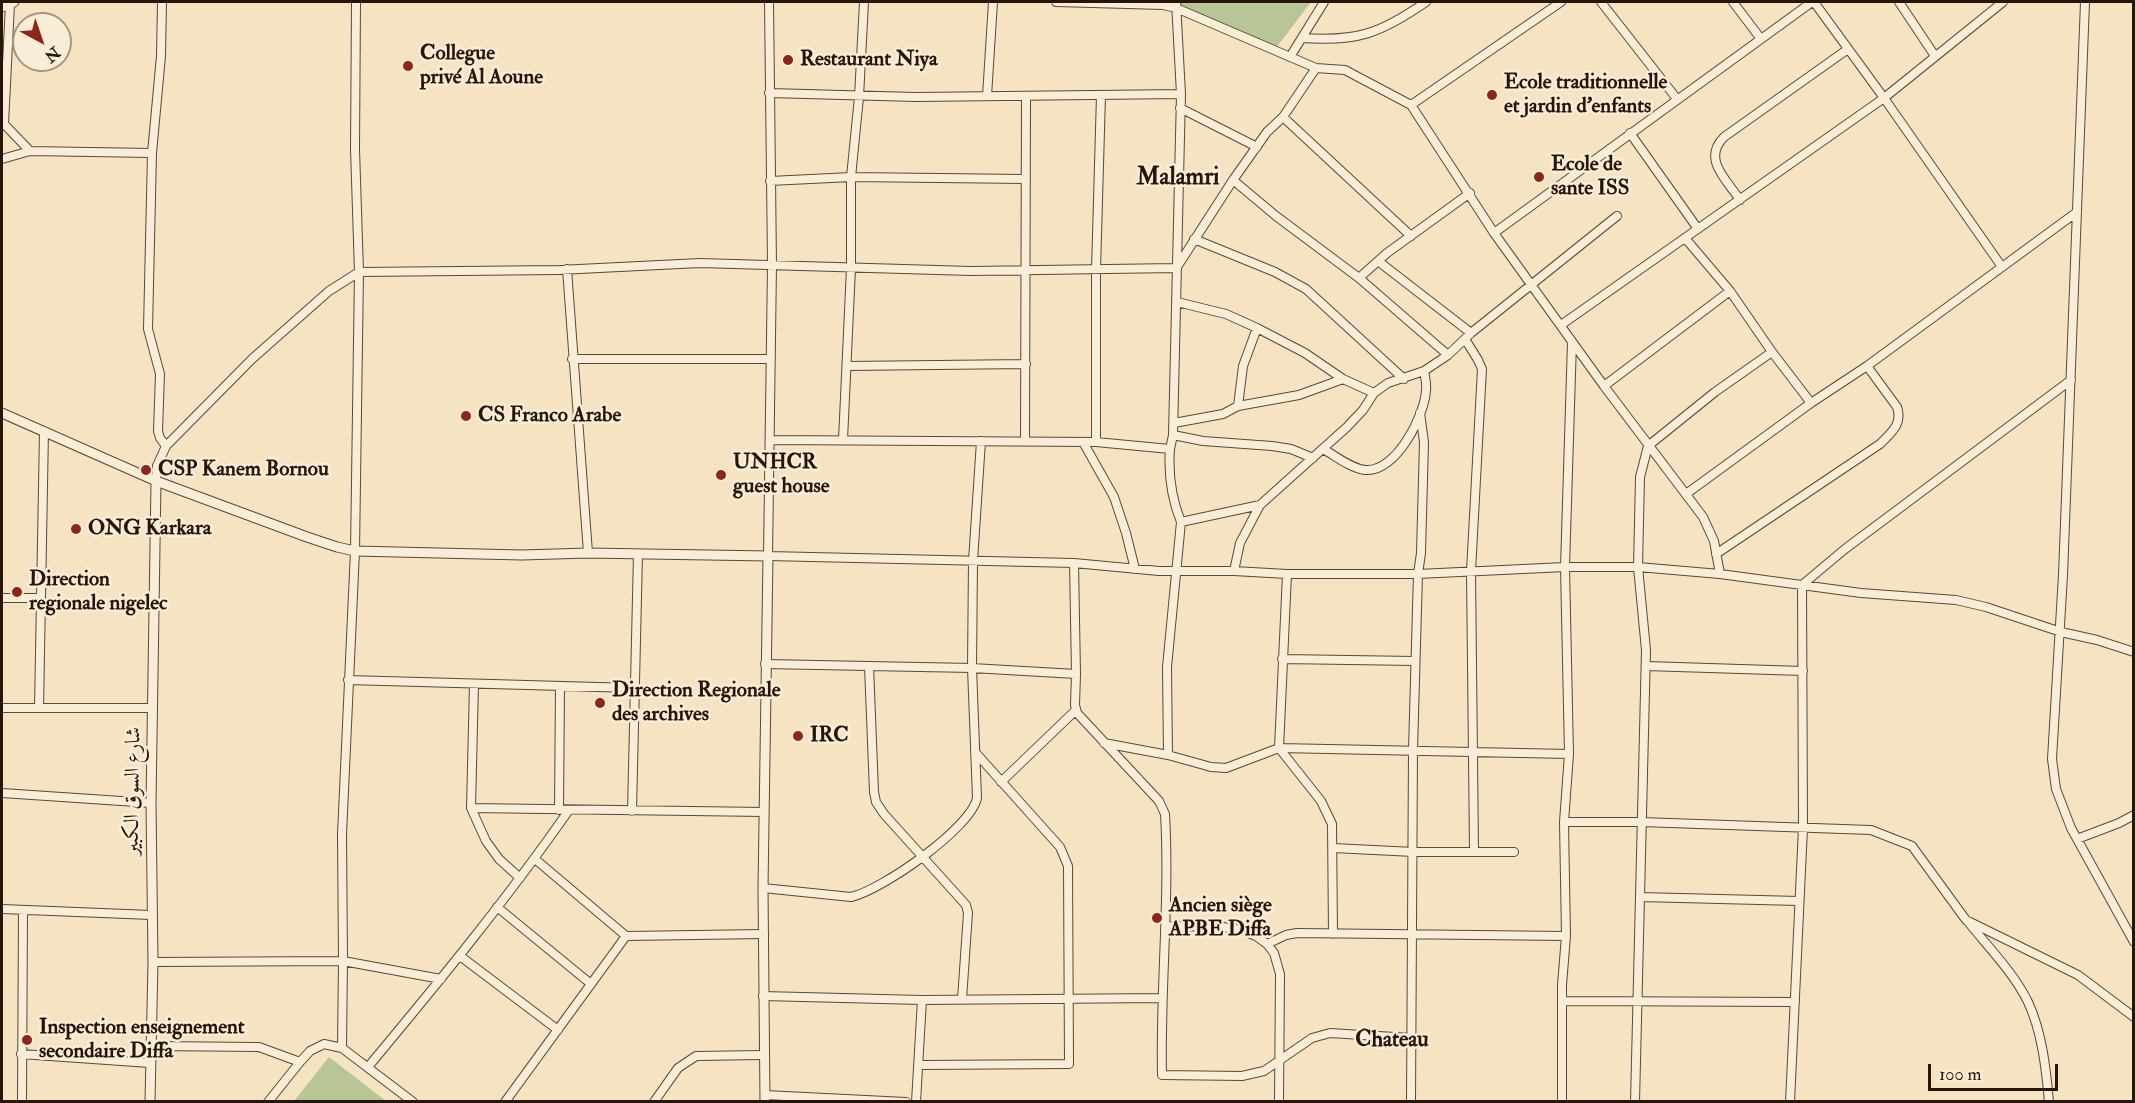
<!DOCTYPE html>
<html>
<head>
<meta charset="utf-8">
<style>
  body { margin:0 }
  #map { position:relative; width:2135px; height:1103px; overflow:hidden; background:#f5e3c2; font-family:"IM FELL Double Pica",serif }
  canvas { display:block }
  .frame { position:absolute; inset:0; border:3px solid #281509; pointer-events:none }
  .north { position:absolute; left:12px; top:12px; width:60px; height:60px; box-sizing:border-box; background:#f8edd7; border:2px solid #a59785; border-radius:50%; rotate:140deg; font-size:16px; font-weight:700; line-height:24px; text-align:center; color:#281509 }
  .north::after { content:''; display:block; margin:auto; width:21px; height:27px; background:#8f2418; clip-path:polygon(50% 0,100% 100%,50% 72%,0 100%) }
  .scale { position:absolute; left:1928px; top:1064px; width:130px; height:27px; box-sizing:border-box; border:3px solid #281509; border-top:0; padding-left:8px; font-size:18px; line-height:21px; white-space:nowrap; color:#281509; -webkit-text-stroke:4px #f8edd7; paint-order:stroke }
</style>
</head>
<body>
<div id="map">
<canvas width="2135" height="1103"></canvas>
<div class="frame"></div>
<div class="north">N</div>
<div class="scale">100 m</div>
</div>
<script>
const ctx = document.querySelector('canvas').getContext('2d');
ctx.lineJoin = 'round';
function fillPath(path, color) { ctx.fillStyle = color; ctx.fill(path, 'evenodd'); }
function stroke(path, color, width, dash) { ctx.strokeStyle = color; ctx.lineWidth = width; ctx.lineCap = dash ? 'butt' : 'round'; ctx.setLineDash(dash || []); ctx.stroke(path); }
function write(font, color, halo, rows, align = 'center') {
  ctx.font = font + ' "IM FELL Double Pica",Amiri,serif'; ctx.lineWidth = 5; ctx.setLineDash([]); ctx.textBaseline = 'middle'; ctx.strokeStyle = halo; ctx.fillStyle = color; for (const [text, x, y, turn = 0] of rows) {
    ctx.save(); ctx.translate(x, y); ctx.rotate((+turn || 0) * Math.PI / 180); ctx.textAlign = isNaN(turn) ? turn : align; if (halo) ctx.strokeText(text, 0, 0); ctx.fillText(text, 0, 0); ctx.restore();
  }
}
fillPath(new Path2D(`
  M1180 2H1311L1272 53 1180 6Z
  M329 1057 386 1101H294Z`), '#b7c597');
const minor = new Path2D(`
  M162 2 161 56 152 153 148 329 160 374 158 431 160 438 166 446
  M769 2 772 265 768 556 1074 563 1159 571H1234L1287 574H1418L1565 567H1638L1720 574 1861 593 1956 600 1986 607 2061 632 2097 640 2134 652
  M1056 2 1163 5 1176 8 1316 68 1345 70 1411 105 1494 233 1604 386 1703 517 1714 541 1720 574
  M1601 2 1677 99
  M1733 2 1761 39
  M1899 2 1935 56
  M2085 2 2063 575 2052 759 2056 789 2071 828 2134 942
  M1302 38C1358 42 1381 33 1426 2
  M1290 57 1324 2
  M769 93 916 97 1181 94
  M987 96 993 2
  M1411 105 1561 2
  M1180 108 1257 147
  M1283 117 1411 236
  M2 124H4L10 4
  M1630 133 1698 229
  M30 151 152 153
  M2 159 30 151 4 124
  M1233 180 1276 216 1359 278 1448 355
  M770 181 851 177 1026 179
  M1740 200C1726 179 1702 159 1724 137L1848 49
  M1494 233 1812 2
  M1685 238 1730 291 1772 352
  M1194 239 1275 272 1306 289 1404 379
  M1378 261 1471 333
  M1177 267 1233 180 1267 132 1283 117 1316 68
  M2002 267 1884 98 2003 2
  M567 269 588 553
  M1359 278 1387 253 1470 193
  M1177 302 1226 314 1257 328 1305 353 1343 379 1374 393
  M1561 325 1884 98 1814 2
  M1465 339 1478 360 1482 369 1471 571 1474 851
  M572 359H771
  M847 366 1026 364
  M1604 386 1730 291
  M1238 406 1243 366 1257 328
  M1174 423 1223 414 1238 406 1299 395 1343 379
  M1173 435 1181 94 1176 2
  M771 440 1096 442 1170 449 1173 435 1203 441 1272 446 1291 449 1313 458
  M843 440 851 268V177L859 97 864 2
  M1025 441 1026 97
  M1083 442 1114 497 1126 533 1135 569
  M1096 442V270L1101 95
  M1323 449C1336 456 1350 468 1365 470 1396 473 1425 415 1426 390 1427 384 1425 377 1424 371
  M156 481 157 466 166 446 252 359 329 291 359 272 559 270 700 263 971 271 1176 268
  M1686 494 1811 403 1867 366 2077 212
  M1181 522 1260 505
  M1716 554 1880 444C1891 433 1903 424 1897 407L1867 366
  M1074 563 1076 674
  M1234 571 1240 543 1260 505 1347 427 1363 410 1374 393 1388 383 1424 371 1448 355 1471 333 1617 216
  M1287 574 1279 748 1321 801 1332 824 1333 934
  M2 598H40
  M1282 659 1415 661
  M765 664 972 668 1076 674 1075 705 1077 713 1159 801 1165 814C1170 901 1160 988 1162 1075L1242 1076 1264 1071 1312 1038 1330 1033 1411 1038
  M869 666 874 792 876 802 884 814 966 905 968 913 962 999
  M1646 666 1803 671
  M348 680 634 688
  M474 684 471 808 486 841 499 859 520 878
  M2 708H153
  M39 708 44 431
  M1104 743 1168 755 1211 767 1226 768 1279 748 1569 754
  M1168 755 1167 667 1181 522C1171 497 1168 475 1170 449
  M1001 782 1076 710
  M2 793 151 803
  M471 808 764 812
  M559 810 560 686
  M632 811 638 554
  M1564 822H1641L1871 830 1912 846 1966 920 2078 975 2134 1017
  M2077 839 2119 823 2134 815
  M1333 848 1414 852H1514
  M535 859 626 936 764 934
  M763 888 851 897C882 890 971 828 977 798L972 668 973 561 981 441
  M1640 897 1799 901
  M497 907 591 984
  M2 909 151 915
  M1969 923C1989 948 2014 973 2028 1002 2042 1032 2046 1068 2049 1102
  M1166 926 1223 927 1241 930 1256 936 1267 944 1274 953 1280 974 1279 1102
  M1267 944 1286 935 1297 933 1566 936
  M460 956 558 1030
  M153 962 343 961 441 979
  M763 996 922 1000 916 1102
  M922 1000 1161 998
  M1562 1001 1795 1002
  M151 1046 259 1047 300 1062
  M342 1048 343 961 342 834 355 551 359 272 355 149 356 2
  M21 1054 150 1063
  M919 1065 1069 1064 1068 866 1060 847 975 752
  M368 1067C438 983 507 899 569 810
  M765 1095 906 1102
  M22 1102 23 910
  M268 1102 300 1062 310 1051 324 1044 342 1048 413 1102
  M505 1102 626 936
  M654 1102 678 1068 696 1056 763 1055
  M1411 1102 1413 750 1418 574 1421 553 1424 442 1420 413
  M1562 1102V985L1566 936 1564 822 1569 754 1565 567 1572 342
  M1635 1102 1646 650 1638 567 1640 477 1648 446 1715 392 1772 352 1811 403
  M1790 1102 1803 828 1802 585 1845 549 2071 380`);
const tertiary = new Path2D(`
  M2 7 14 2
  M2 413 156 481 307 537 337 547 355 551 522 555 588 553 768 556 763 888 765 1102
  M150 1102 153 962 151 803 156 481`);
stroke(minor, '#5b4837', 10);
stroke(tertiary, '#5b4837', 11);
stroke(minor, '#f8edd7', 8);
stroke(tertiary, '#f8edd7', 9);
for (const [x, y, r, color] of [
  [788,60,6,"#8f2418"],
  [408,66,6,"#8f2418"],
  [1492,95,6,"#8f2418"],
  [1539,177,6,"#8f2418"],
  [466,416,6,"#8f2418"],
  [146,470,6,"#8f2418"],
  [721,475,6,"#8f2418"],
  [76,529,6,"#8f2418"],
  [17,592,6,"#8f2418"],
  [600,703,6,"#8f2418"],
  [798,736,6,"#8f2418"],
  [1157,918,6,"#8f2418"],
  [27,1040,6,"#8f2418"]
]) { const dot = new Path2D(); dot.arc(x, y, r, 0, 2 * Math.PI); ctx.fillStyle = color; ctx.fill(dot); stroke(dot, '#f8edd7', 2); }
write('bold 21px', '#281509', '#f8edd7', [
  ["Collegue",420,54],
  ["privé Al Aoune",420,78],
  ["Restaurant Niya",800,60],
  ["Ecole traditionnelle",1504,83],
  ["et jardin d'enfants",1504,107],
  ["Ecole de",1551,165],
  ["sante ISS",1551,189],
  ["CS Franco Arabe",478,416],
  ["UNHCR",733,463],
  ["guest house",733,487],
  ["CSP Kanem Bornou",158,470],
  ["ONG Karkara",88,529],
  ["Direction",29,580],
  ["regionale nigelec",29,604],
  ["Direction Regionale",612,691],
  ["des archives",612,715],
  ["IRC",810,736],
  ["Ancien siège",1169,906],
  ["APBE Diffa",1169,930],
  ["Inspection enseignement",39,1028],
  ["secondaire Diffa",39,1052]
], 'left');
write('21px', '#281509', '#f8edd7', [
  ["شارع السوق الكبير",134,791,-89]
]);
write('bold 22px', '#281509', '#f8edd7', [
  ["Chateau",1392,1041]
]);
write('bold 24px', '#281509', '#f8edd7', [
  ["Malamri",1178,179]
]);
</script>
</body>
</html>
